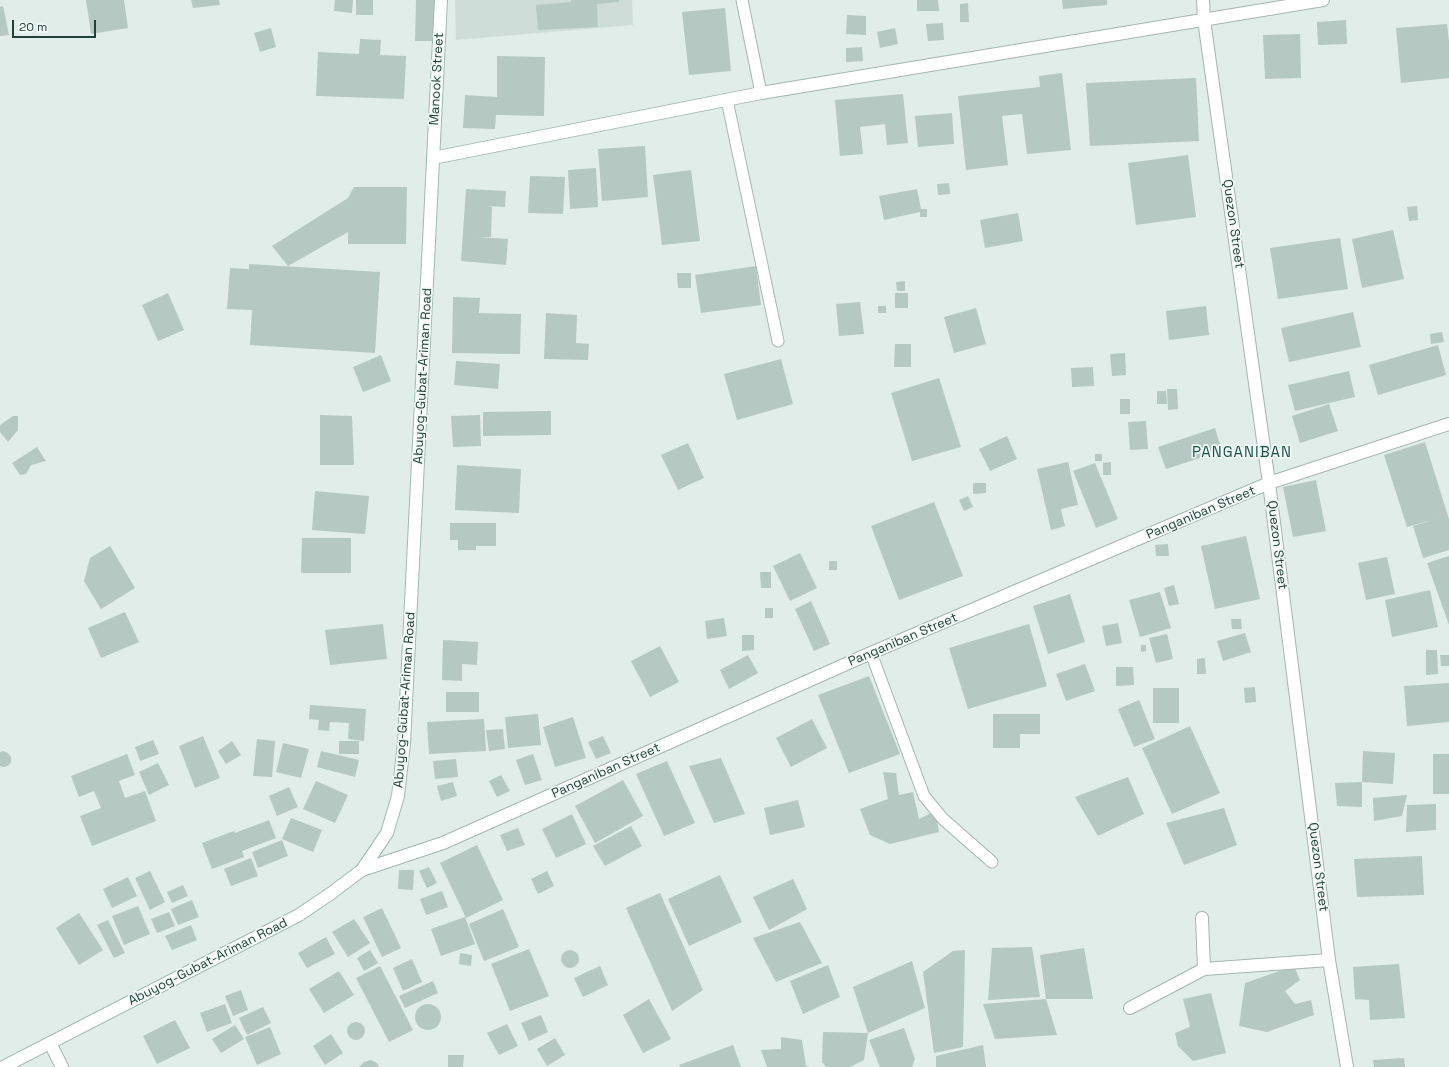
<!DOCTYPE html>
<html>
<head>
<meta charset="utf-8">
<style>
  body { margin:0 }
  #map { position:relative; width:1449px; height:1067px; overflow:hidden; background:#e1ede9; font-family:"Space Grotesk",sans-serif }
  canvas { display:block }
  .scale { position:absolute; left:12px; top:20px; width:84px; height:18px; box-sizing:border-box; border:2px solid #204039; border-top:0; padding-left:5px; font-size:12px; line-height:14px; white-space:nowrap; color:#204039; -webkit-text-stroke:3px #f2f9f6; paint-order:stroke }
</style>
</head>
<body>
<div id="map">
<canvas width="1449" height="1067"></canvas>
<div class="scale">20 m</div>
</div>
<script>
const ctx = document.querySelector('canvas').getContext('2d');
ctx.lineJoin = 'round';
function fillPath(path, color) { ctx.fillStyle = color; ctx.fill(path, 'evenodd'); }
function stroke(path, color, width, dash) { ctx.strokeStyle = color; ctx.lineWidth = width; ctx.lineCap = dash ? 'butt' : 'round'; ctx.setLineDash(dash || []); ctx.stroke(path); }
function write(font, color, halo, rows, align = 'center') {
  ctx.font = font + ' "Space Grotesk",sans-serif'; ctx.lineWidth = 3.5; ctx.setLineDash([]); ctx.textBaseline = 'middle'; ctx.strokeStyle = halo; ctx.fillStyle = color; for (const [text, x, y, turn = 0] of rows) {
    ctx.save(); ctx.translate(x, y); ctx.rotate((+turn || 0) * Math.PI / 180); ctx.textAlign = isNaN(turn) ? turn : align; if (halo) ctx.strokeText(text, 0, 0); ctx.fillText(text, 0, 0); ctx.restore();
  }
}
fillPath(new Path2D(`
  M455 0H632L633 25 456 40Z`), '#cfddd8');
fillPath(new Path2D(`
  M86 0H124L128 28 91 34Z
  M191 0H219L220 5 193 8Z
  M335 0H353L352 13 334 11Z
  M356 0H373V15H356Z
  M416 0H435L433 41H415Z
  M571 0H619V2L597 4 598 27 538 30 536 5 571 2Z
  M917 0H938L939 11H917Z
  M1062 0H1107V5L1063 9Z
  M968 3 969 22H960V4Z
  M3 6 9 35 0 36V7Z
  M725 8 731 71 689 75 682 12Z
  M847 15 866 16V35L846 34Z
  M1346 20 1347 44 1318 45 1317 22Z
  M943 23 944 40 928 41 926 24Z
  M1447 24 1449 41V78L1401 83 1396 28Z
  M271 28 276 47 260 52 254 33Z
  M895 28 898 44 880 48 877 32Z
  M1300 34 1301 78 1265 79 1263 35Z
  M360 39 381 40 380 55 406 56 404 99 316 96 318 52 359 54Z
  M862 47 863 61 846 62V48Z
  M497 56 545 57 544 116 496 115 495 129 463 128 465 95 497 97Z
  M1062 73 1071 150 1027 154 1022 114 1002 116 1008 165 966 170 958 96 1040 87 1039 76Z
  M1196 78 1199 141 1090 146 1086 83Z
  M903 94 908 143 887 145 885 124 860 127 863 154 840 156 835 100Z
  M952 113 954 144 918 147 915 116Z
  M645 146 648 197 602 201 598 149Z
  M1188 155 1196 217 1136 225 1128 163Z
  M596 168 598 207 570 209 568 170Z
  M691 170 700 241 662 245 653 175Z
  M530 176 565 177 563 214 528 213Z
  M949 183 950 194 938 195 937 184Z
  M354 187H407L406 244H348V232L288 266 272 246 348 198Z
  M466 189 506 191 505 207 487 206 492 207 491 237H477L508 239 506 265 461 261Z
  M917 189 921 209H927V217H920V212L884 220 879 196Z
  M1417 206 1418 220 1409 221 1407 207Z
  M1018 213 1023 241 985 248 980 220Z
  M1393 230 1404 279 1362 288 1352 239Z
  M1340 238 1348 289 1278 299 1270 248Z
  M249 264 380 272 375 353 250 345 252 310 227 309 230 268 249 269Z
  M756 266 761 305 701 313 695 275Z
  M677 273H691V288H678Z
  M905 281V291H897L896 282Z
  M168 293 184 330 158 341 142 305Z
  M895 293H908V308H895Z
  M453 297 480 298 479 313 521 314 520 354 452 353Z
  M860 302 864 334 839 336 836 304Z
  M878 306H886V313H878Z
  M1206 306 1209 335 1169 340 1166 311Z
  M976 308 986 344 954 353 944 317Z
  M1353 312 1361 347 1289 362 1281 328Z
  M546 313 577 315 576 343 589 344 588 360 544 359Z
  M1442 332 1444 342 1431 344 1430 334Z
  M895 344H911V367H894Z
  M1438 345 1446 375 1378 395 1369 365Z
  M1125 353 1126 375 1112 376 1110 354Z
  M381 355 391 381 363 392 353 367Z
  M781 359 793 404 737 420 724 374Z
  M456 361 500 364 498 389 454 385Z
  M1093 367 1094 386 1072 387 1071 368Z
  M1349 371 1355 397 1295 411 1288 385Z
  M939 378 961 447 912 461 891 393Z
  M1167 389H1177L1178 409 1168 410Z
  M1157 391H1166L1167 404H1157Z
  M1120 399H1130V414H1120Z
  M1329 404 1338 431 1300 443 1292 416Z
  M551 411V435L483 436V412Z
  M320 415 352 416 354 465H320Z
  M480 415 481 446 453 447 451 416Z
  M13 416H18V430L8 442 0 432V425Z
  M1146 421 1148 449 1130 450 1128 422Z
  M1215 428 1222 451 1166 469 1158 447Z
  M1007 436 1017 459 990 471 979 449Z
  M1425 442 1449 519V550L1423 558 1413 526 1435 519 1407 527 1384 455Z
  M688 443 704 478 678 490 661 455Z
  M37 447 46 461 31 465 26 474 20 475 12 463Z
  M1095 454H1102V461H1095Z
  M1068 462 1078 505 1061 509 1065 526 1051 530 1037 469Z
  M1111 462V475H1103V463Z
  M1095 463 1118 519 1096 528 1073 471Z
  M457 465 521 469 519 513 455 510Z
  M1316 480 1326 531 1293 537 1283 487Z
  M973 483H986V493L973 494Z
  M315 491 369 496 365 534 312 530Z
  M968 496 973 507 964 511 959 500Z
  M934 502 963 576 899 600 871 526Z
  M450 523H496V546H476V550H458V540H450Z
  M1246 536 1260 599 1215 609 1201 546Z
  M302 538H351V573H301Z
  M1168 544 1169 556H1156L1155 545Z
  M110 546 135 588 101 609 84 581 90 558Z
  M800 553 817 588 790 601 773 566Z
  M1449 556V625L1427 563Z
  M1387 557 1395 594 1366 600 1358 563Z
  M829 561H837V570H829Z
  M760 572H771V588H761Z
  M1174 585 1179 604 1169 606 1164 588Z
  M1430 590 1438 627 1392 637 1385 600Z
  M1160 592 1171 628 1140 637 1129 600Z
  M1070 594 1085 642 1048 654 1033 606Z
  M811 601 830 644 814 651 795 609Z
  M765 608H773V618H765Z
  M125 612 139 642 101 658 88 628Z
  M724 618 727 636 707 639 705 621Z
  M1231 619H1241L1242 629H1232Z
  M1118 623 1122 643 1106 646 1102 626Z
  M383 624 387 659 330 665 325 630Z
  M1029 624 1047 686 968 709 949 648Z
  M1245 633 1251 652 1223 661 1217 641Z
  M1167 634 1173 659 1156 663 1149 638Z
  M742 635H754V650L742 651Z
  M443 640 478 642 477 665 462 664V681L442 680Z
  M1141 645H1146V651L1141 652Z
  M660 646 679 682 650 697 631 661Z
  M1426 650H1437L1438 674 1426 675Z
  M748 655 758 673 729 689 720 670Z
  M1440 655H1449V666H1441Z
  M1205 658 1206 674H1197V659Z
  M1085 664 1095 691 1066 701 1056 674Z
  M1116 667H1133L1134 685 1116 686Z
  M869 676 900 754 849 773 818 695Z
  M1449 683V722L1407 726 1404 686Z
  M1255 687 1256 702 1245 703 1244 688Z
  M1153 688H1179V723H1153Z
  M446 692H479V712H446Z
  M1139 700 1155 739 1134 747 1118 709Z
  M310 705 366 709 364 741 348 739 349 723 330 722 329 731 318 730 319 720 309 719Z
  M538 714 541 745 508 748 505 717Z
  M993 714H1040V734H1020V748H993Z
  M573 717 586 758 555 767 543 727Z
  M484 719 486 751 429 754 427 722Z
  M812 719 827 748 791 767 776 738Z
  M1190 726 1220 793 1172 814 1142 748Z
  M503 729 505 749 489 751 486 730Z
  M203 736 220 778 195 788 179 746Z
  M603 736 611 753 596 759 588 742Z
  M257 739 275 741 272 777 253 776Z
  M153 740 159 754 140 761 135 747Z
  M232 741 241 755 226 764 218 751Z
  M339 741H359V754H339Z
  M283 743 309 749 301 778 276 772Z
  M3 751 8 753 11 757V762L8 766 3 767 0 766V752Z
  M321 751 359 760 355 777 317 767Z
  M1363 751 1395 753 1393 784 1362 782Z
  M127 754 135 775 119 781 125 798 145 791 156 821 92 846 80 816 101 808 94 791 79 797 71 776Z
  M533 754 542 780 525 785 516 760Z
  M1433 754H1449V794H1433Z
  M721 758 745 814 714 823 689 766Z
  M456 759 458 777 435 779 433 761Z
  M667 761 695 823 664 836 636 774Z
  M158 763 169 785 149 795 139 772Z
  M883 772 896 773 899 795 913 792 919 819 935 811 939 832 890 844 870 835 860 809 888 799Z
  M501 775 510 791 497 797 489 781Z
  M1128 777 1144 814 1098 836 1075 797Z
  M623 780 643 816 595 843 575 806Z
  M316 781 348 795 335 823 303 809Z
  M453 782 457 796 441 801 437 786Z
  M1362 782V807L1337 806 1335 783Z
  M289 787 298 807 277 816 269 796Z
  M1407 795 1402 816 1374 821 1373 798Z
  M798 800 805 827 770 835 764 808Z
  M1436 804V830L1406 832 1407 805Z
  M1224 808 1237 845 1184 865 1166 823Z
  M572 814 586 844 556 858 542 829Z
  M291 818 322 830 313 852 282 839Z
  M269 820 276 838 242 851 244 857 212 869 202 843 234 831 235 833Z
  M631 826 642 846 605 866 593 846Z
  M518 828 525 845 507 851 500 835Z
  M282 840 288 856 258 868 252 852Z
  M477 845 503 900 466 918 440 863Z
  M1422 856 1424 895 1357 897 1354 859Z
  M251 858 258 876 231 886 224 869Z
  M429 867 437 883 427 888 419 871Z
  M399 870H414L413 890 398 889Z
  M150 871 165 902 150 910 135 878Z
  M547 871 554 886 538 894 531 879Z
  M720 875 742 922 689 946 668 899Z
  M128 877 137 896 112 908 103 889Z
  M793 879 807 909 769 930 753 897Z
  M183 885 188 896 172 903 167 892Z
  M442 891 448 907 426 915 420 899Z
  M660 893 703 990 672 1011 626 908Z
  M192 900 199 917 178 925 171 909Z
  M138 906 150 934 124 945 112 916Z
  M382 908 401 948 382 957 363 917Z
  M503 909 519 947 484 961 469 924Z
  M169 912 175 926 157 933 151 919Z
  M79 913 103 950 79 965 56 928Z
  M465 917 475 944 441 956 431 929Z
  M354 919 370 943 348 957 332 932Z
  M108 920 125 953 114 958 97 925Z
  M800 922 822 963 776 982 753 938Z
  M191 925 197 940 172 950 165 936Z
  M326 937 335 954 307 968 298 953Z
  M1032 947 1040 997 988 1000 992 948Z
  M1084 948 1093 999H1046L1040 955Z
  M529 949 549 996 510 1011 491 964Z
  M561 959a9 9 0 1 1 18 0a9 9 0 1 1-18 0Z
  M370 950 378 963 364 971 357 958Z
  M965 950 963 1047 934 1053 923 972 953 951Z
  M460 953 472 955 471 966 459 964Z
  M412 959 422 982 403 991 393 968Z
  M912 961 925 1008 868 1033 853 987Z
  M1399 964 1405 1018 1370 1020 1369 1000 1355 999 1353 967Z
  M828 965 840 997 803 1014 790 981Z
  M380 966 413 1030 389 1042 356 978Z
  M600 966 608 985 583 997 574 978Z
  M1294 966 1300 980 1285 991 1295 1004 1311 1000 1314 1015 1267 1032 1239 1026 1245 983Z
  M339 971 354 995 324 1013 309 989Z
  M433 981 438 993 405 1008 399 996Z
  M241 990 248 1010 233 1016 225 996Z
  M1211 993 1226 1053 1193 1061 1178 1046 1175 1033 1190 1027 1183 999Z
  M649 999 671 1039 643 1053 623 1015Z
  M1046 999 1057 1035 995 1039 983 1004Z
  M225 1004 232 1023 207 1032 200 1013Z
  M415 1017a13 13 0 1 1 26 0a13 13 0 1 1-26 0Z
  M263 1007 271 1023 247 1035 239 1018Z
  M541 1015 548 1032 529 1041 521 1023Z
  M175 1020 190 1048 157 1064 143 1036Z
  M347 1031a9 9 0 1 1 18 0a9 9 0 1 1-18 0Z
  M507 1024 518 1046 499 1055 487 1033Z
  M235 1025 244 1039 221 1053 212 1039Z
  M270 1027 281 1054 257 1065 245 1037Z
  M904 1028 915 1059 912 1067H880L869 1040Z
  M823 1032 868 1033 864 1060 850 1067H826L822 1062Z
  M331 1034 343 1053 325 1065 313 1046Z
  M781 1037 802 1040 806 1066 809 1067H767L761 1050 781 1049Z
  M555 1038 565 1055 547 1066 537 1049Z
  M733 1045 741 1067H680L679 1065Z
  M983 1045 986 1067H936V1056Z
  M448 1055H464L463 1067H448Z
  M1404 1058 1405 1067H1374L1373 1060Z
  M371 1060 377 1063 379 1067H359L364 1062Z`), '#b6c8c2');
const service = new Path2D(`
  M742 0 761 93
  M727 100 778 341
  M871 653 924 796 943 819 992 862`);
const minor = new Path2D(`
  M1203 0 1204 20 1269 483 1329 960 1347 1067
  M433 158 761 93 1323 0
  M362 870 443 843 871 653 1269 483 1449 424
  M1202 918 1204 969
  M1130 1008 1204 969 1329 960
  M50 1043 62 1067`);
const secondary = new Path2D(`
  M3 1067 299 915 330 894 362 870 387 833 398 796 404 743 441 0`);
stroke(service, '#a3b6b1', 13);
stroke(minor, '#a3b6b1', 14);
stroke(secondary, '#9ebab2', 14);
stroke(service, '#fff', 11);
stroke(minor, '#fff', 12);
stroke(secondary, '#fff', 12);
write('13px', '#204039', '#f2f9f6', [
  ["Manook Street",437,79,-87],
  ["Quezon Street",1233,224,82],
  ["Abuyog-Gubat-Ariman Road",423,376,-87],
  ["Panganiban Street",1201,513,-23],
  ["Quezon Street",1277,545,83],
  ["Panganiban Street",903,640,-23],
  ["Abuyog-Gubat-Ariman Road",405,700,-86],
  ["Panganiban Street",606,771,-24],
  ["Quezon Street",1318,867,83],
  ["Abuyog-Gubat-Ariman Road",208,962,-27]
]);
ctx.letterSpacing = '1px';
write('15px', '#19544a', '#f2f9f6', [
  ["PANGANIBAN",1242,453]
]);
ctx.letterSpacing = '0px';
</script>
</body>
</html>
